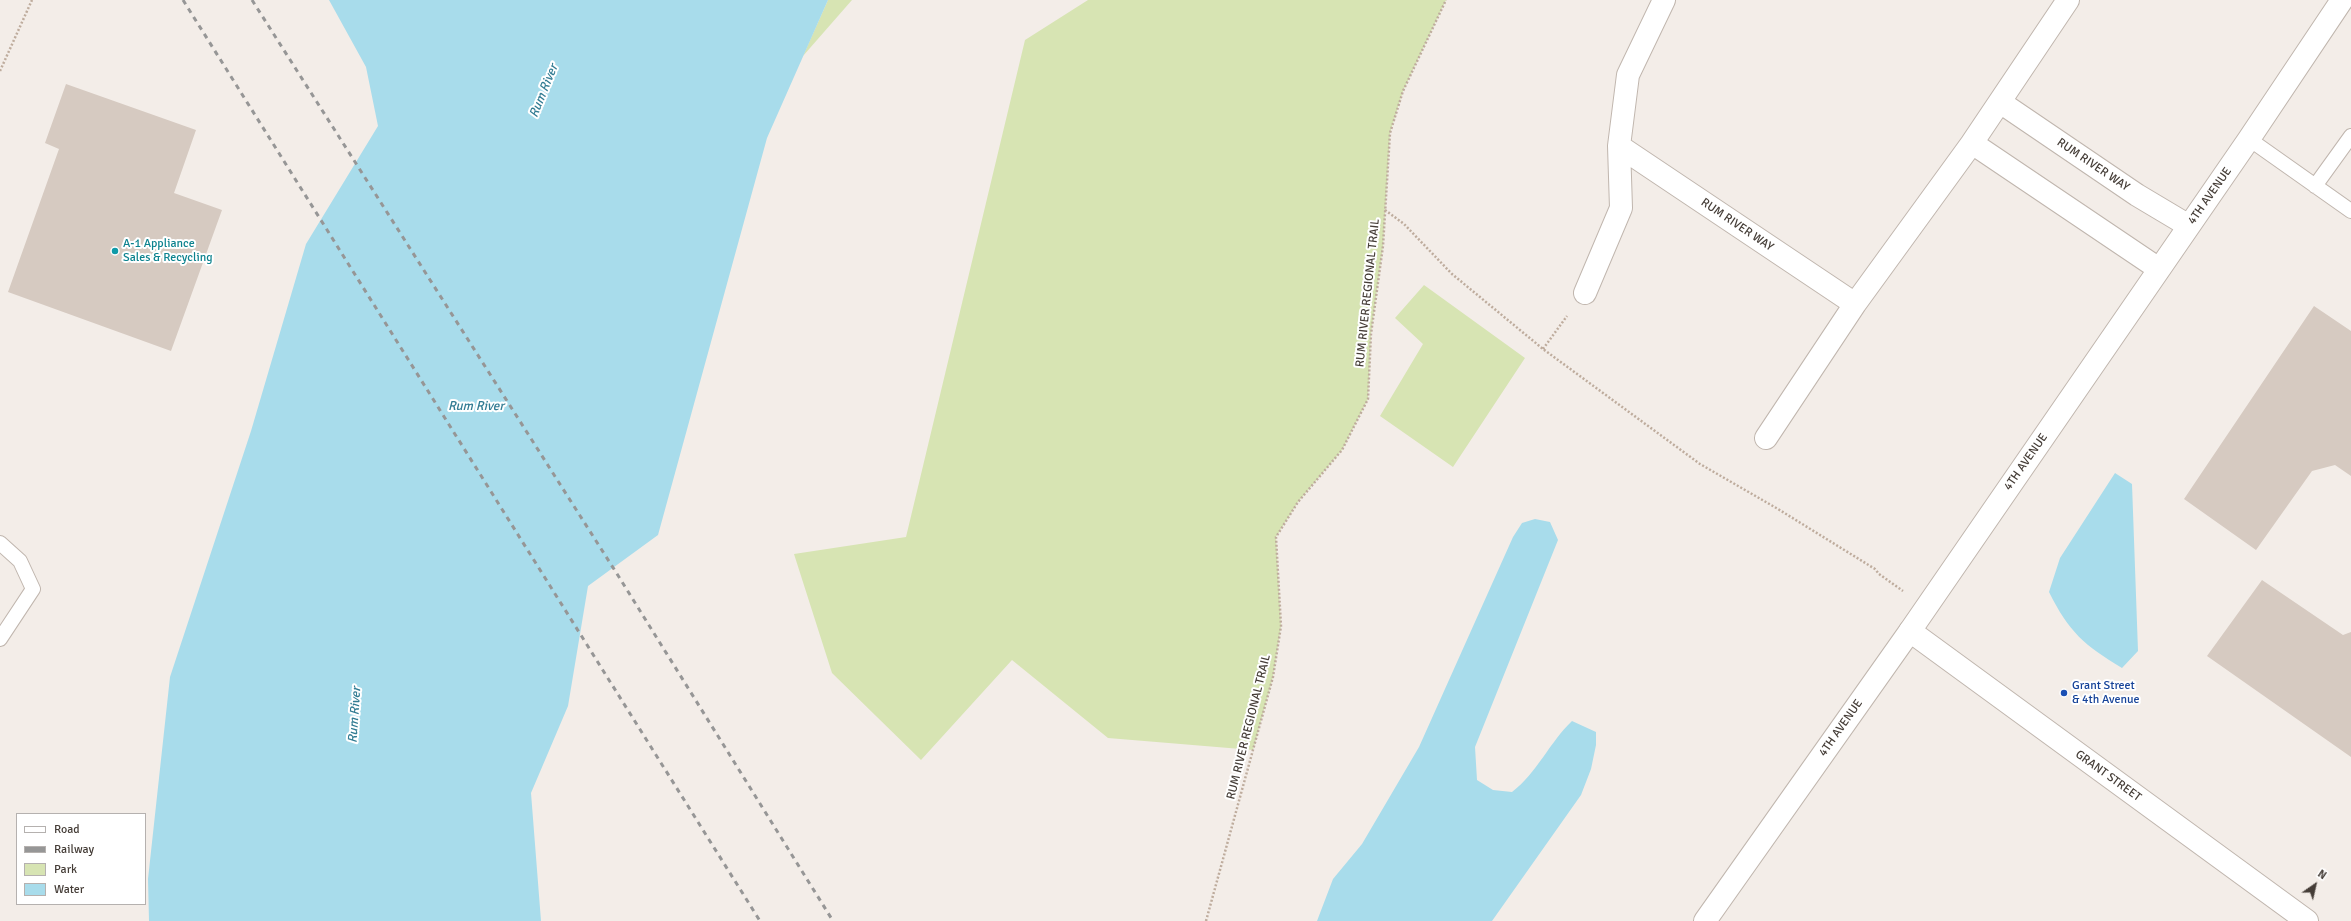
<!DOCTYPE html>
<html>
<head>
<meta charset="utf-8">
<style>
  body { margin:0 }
  #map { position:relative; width:2351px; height:921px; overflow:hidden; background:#f3ede8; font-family:Signika,sans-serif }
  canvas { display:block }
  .legend { position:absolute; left:16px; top:813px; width:130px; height:92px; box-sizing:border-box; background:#fff; border:1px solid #b5b1af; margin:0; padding:5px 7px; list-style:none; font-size:12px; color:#453d37 }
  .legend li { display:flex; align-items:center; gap:8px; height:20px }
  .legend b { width:20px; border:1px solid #b5b1af }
  .north { position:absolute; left:2295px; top:865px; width:40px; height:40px; -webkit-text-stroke:3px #fff; paint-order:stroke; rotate:34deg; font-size:11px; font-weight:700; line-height:16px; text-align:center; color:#453d37 }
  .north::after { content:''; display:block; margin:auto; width:14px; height:18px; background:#453d37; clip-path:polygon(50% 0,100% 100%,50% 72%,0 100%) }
</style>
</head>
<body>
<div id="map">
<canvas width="2351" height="921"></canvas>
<ul class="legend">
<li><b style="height:5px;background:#fff"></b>Road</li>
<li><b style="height:5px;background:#969696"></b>Railway</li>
<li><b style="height:11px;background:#d7e4b3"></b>Park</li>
<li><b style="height:11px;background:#a8dceb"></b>Water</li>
</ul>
<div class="north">N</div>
</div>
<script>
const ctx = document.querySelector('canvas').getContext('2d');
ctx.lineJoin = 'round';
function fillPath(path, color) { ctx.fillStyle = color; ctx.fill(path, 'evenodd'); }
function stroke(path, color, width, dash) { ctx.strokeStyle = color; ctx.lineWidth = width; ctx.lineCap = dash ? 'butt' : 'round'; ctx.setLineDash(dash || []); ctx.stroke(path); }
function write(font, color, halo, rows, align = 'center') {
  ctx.font = font + ' Signika,sans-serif'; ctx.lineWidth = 4; ctx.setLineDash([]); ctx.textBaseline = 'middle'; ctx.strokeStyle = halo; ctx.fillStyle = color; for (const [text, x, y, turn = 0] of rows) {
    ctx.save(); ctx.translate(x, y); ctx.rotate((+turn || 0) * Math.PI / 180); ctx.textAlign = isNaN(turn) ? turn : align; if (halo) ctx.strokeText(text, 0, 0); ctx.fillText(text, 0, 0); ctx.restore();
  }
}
fillPath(new Path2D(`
  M828 0H852L803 56Z
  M1088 0H1446L1403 91 1390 133 1383 246 1371 334 1368 399 1342 450 1298 502 1276 537 1281 626 1273 677 1253 750 1108 738 1012 660 921 760 832 673 794 554 906 537 1025 40Z
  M1424 285 1525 358 1453 467 1380 416 1423 344 1395 318Z`), '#d7e4b3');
fillPath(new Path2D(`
  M329 0H828L767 138 658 535 588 586 568 706 531 793 541 921H149L148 879 170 677 251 431 306 244 378 126 366 67Z
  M2115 473 2132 484 2138 651 2122 668C2084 645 2069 632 2049 592L2060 558Z
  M1535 519 1550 522 1558 540 1475 747 1477 780 1493 790 1512 792C1537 773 1549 743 1572 721L1596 732V745L1591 769 1581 795 1492 921H1317L1333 879 1362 844 1419 747 1513 537 1522 523Z`), '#a8dceb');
fillPath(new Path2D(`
  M66 84 196 130 174 193 222 210 171 351 8 292 59 149 45 143Z
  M2314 306 2351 331V476L2335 465 2312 471 2256 550 2184 499Z
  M2262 580 2343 635 2351 632V757L2207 656Z`), '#d6cac1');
const service = new Path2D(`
  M2249 139 2351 211
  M2315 186 2351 136
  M0 543 20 561 33 589 0 639`);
const minor = new Path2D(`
  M2000 102 2137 195 2189 226
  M1972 143 2159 269
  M1619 146 1855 304
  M1585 293 1621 208 1619 146 1628 75 1664 0
  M1766 438 1855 304 1972 143 2068 0
  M1910 631 2249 139 2342 0`);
const tertiary = new Path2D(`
  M1705 921 1910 631 2307 921`);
stroke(service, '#c0b6ae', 16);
stroke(minor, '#c0b6ae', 24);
stroke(tertiary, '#c0b6ae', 24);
stroke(new Path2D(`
  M0 71 32 0
  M1385 210 1404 224 1452 274 1543 349 1700 464 1778 509 1875 569 1879 574 1903 591
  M1543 349 1567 316
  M1206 921 1273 677 1281 626 1276 537 1298 502 1342 450 1368 399 1371 334 1383 246 1390 133 1403 91 1446 0`), '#beac9d', 2.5, [2, 2]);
stroke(service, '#fff', 14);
stroke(minor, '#fff', 22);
stroke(tertiary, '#fff', 22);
stroke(new Path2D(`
  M183 0 760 921
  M252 0 619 577 833 921`), '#969696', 3, [5, 5]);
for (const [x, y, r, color] of [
  [115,251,4,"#0f9aa8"],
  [2064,693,4,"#1a4fb4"]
]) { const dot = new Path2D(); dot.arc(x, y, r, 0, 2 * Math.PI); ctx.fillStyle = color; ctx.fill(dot); stroke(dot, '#fff', 1.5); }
write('12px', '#453d37', '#fff', [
  ["RUM RIVER WAY",2093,165,34],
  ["4TH AVENUE",2210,196,-55],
  ["RUM RIVER WAY",1737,225,34],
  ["RUM RIVER REGIONAL TRAIL",1368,293,-84],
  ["4TH AVENUE",2026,462,-55],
  ["RUM RIVER REGIONAL TRAIL",1249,727,-76],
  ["4TH AVENUE",1841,728,-55],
  ["GRANT STREET",2108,776,36]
]);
write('12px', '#0d838f', '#fff', [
  ["A-1 Appliance",123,244],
  ["Sales & Recycling",123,258]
], 'left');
write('12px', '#164399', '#fff', [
  ["Grant Street",2072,686],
  ["& 4th Avenue",2072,700]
], 'left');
write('italic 13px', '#327c93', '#fff', [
  ["Rum River",544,91,-68],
  ["Rum River",476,407],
  ["Rum River",355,715,-86]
]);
</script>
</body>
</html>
